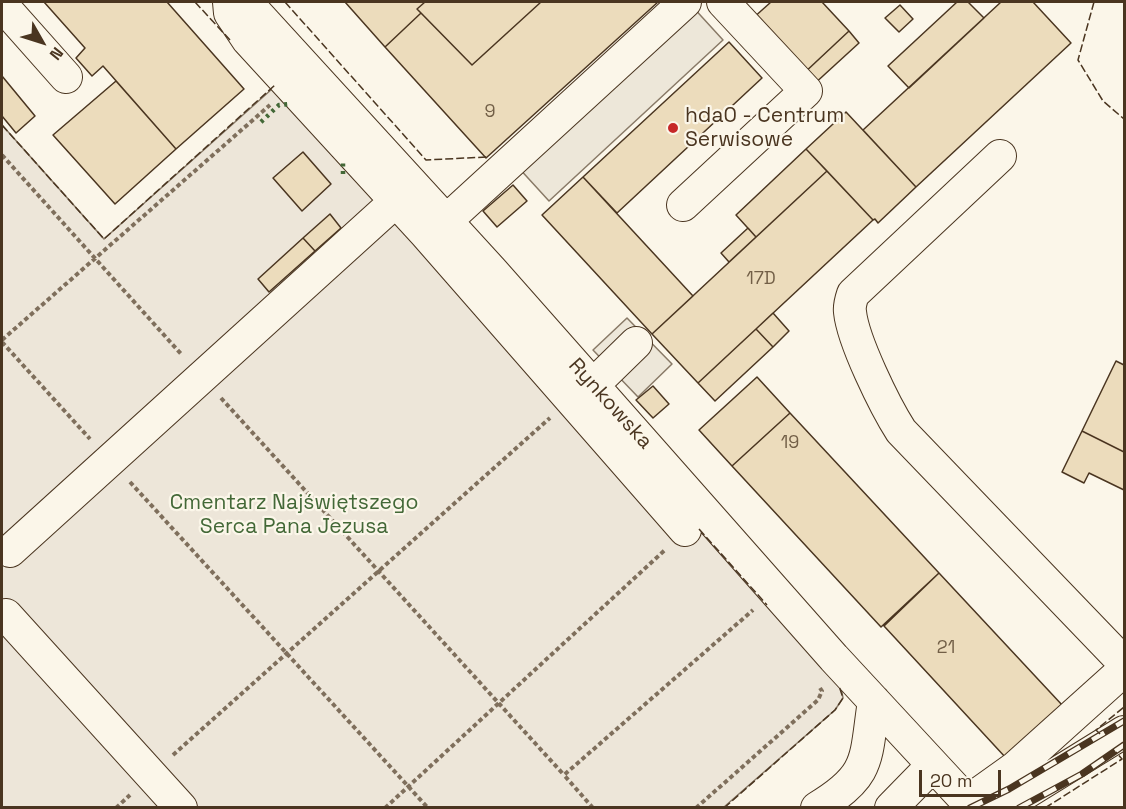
<!DOCTYPE html>
<html>
<head>
<meta charset="utf-8">
<style>
  body { margin:0 }
  #map { position:relative; width:1126px; height:809px; overflow:hidden; background:#fbf6e9; font-family:"Space Grotesk",sans-serif }
  canvas { display:block }
  .frame { position:absolute; inset:0; border:3px solid #4a3520; pointer-events:none }
  .north { position:absolute; left:12px; top:12px; width:60px; height:60px; -webkit-text-stroke:4px #fbf6e9; paint-order:stroke; rotate:129deg; font-size:16px; font-weight:700; line-height:24px; text-align:center; color:#4a3520 }
  .north::after { content:''; display:block; margin:auto; width:21px; height:27px; background:#4a3520; clip-path:polygon(50% 0,100% 100%,50% 72%,0 100%) }
  .scale { position:absolute; left:919px; top:770px; width:82px; height:27px; box-sizing:border-box; border:3px solid #4a3520; border-top:0; padding-left:8px; font-size:18px; line-height:21px; white-space:nowrap; color:#4a3520; -webkit-text-stroke:4px #fbf6e9; paint-order:stroke }
</style>
</head>
<body>
<div id="map">
<canvas width="1126" height="809"></canvas>
<div class="frame"></div>
<div class="north">N</div>
<div class="scale">20 m</div>
</div>
<script>
const ctx = document.querySelector('canvas').getContext('2d');
ctx.lineJoin = 'round';
function fillPath(path, color) { ctx.fillStyle = color; ctx.fill(path, 'evenodd'); }
function stroke(path, color, width, dash) { ctx.strokeStyle = color; ctx.lineWidth = width; ctx.lineCap = dash ? 'butt' : 'round'; ctx.setLineDash(dash || []); ctx.stroke(path); }
function write(font, color, halo, rows, align = 'center') {
  ctx.font = font + ' "Space Grotesk",sans-serif'; ctx.lineWidth = 4.5; ctx.setLineDash([]); ctx.textBaseline = 'middle'; ctx.strokeStyle = halo; ctx.fillStyle = color; for (const [text, x, y, turn = 0] of rows) {
    ctx.save(); ctx.translate(x, y); ctx.rotate((+turn || 0) * Math.PI / 180); ctx.textAlign = isNaN(turn) ? turn : align; if (halo) ctx.strokeText(text, 0, 0); ctx.fillText(text, 0, 0); ctx.restore();
  }
}
const green = new Path2D(`
  M291 72 841 688 843 698 835 710 724 807H2V125L104 239Z`);
fillPath(green, '#ede6d9');
stroke(green, '#887966', 1.5);
const parking = new Path2D(`
  M691 5 723 40 549 201 517 166Z
  M627 318 672 364 638 397 593 350Z`);
fillPath(parking, '#ede7d9');
stroke(parking, '#887966', 1.5);
const building = new Path2D(`
  M44 2H167L244 89 176 149 103 66 92 76 76 58 85 48Z
  M345 2H425L417 9 421 13 385 47Z
  M425 2H541L472 65 417 9Z
  M541 2H658L486 158 385 47 421 13 472 65Z
  M771 2H822L849 31 802 75 752 19Z
  M957 2H968L984 18 909 88 888 66Z
  M1001 2H1033L1071 43 916 187 863 130Z
  M900 5 913 19 899 32 885 18Z
  M849 31 859 43 812 86 802 75Z
  M729 42 762 78 617 213 583 177Z
  M2 76 35 116 16 133 2 116Z
  M116 81 176 149 115 204 53 135Z
  M846 112 916 187 878 223 875 219 873 220 806 149Z
  M806 149 827 171 756 237 736 215Z
  M303 152 331 184 302 211 273 178Z
  M827 171 873 220 698 383 652 334Z
  M583 177 693 296 652 334 542 215Z
  M513 185 527 201 497 227 483 211Z
  M330 214 341 228 315 251 303 238Z
  M748 228 756 237 729 262 721 253Z
  M303 238 315 251 269 292 258 279Z
  M773 313 789 331 773 347 756 329Z
  M756 329 773 347 715 401 698 383Z
  M1116 361 1124 365V452L1082 431Z
  M757 377 790 413 732 466 699 430Z
  M653 386 669 404 653 418 636 400Z
  M790 413 939 573 881 627 732 466Z
  M1082 431 1124 452V490L1089 473 1084 483 1062 472Z
  M939 573 1063 706 1006 758 884 626Z`);
fillPath(building, '#ecdcbc');
stroke(building, '#4a3520', 1.5);
const minor = new Path2D(`
  M229 2 230 13 248 40 426 234 685 530
  M246 2 492 271 834 658 973 808
  M2 5 66 77
  M1000 156 853 294C851 300 849 306 850 312 853 341 885 406 901 431L1124 663
  M683 205 806 91 723 2
  M446 221 685 2
  M593 385 636 343
  M10 551 396 201
  M6 615 181 808
  M967 802 1016 767 1124 670
  M817 808C872 775 865 759 874 701
  M891 808 933 765
  M1001 808 1124 732`);
stroke(minor, '#4a3520', 34);
stroke(new Path2D(`
  M2 155 182 355
  M2 340 270 105
  M2 342 90 439
  M221 398 564 775
  M130 482 428 808
  M173 755 550 418
  M116 808 130 795
  M385 808 666 549
  M593 808 564 775 753 610
  M696 808 818 700 822 691 820 688`), '#7f6f5c', 4, [4.5, 3]);
stroke(minor, '#fbf6e9', 32);
const rail = new Path2D(`
  M970 808 1009 789 1124 721
  M1019 808 1082 774 1124 745`);
stroke(rail, '#4a3520', 7);
stroke(rail, '#fbf6e9', 4.5, [14]);
stroke(new Path2D(`
  M261 122 279 105 289 104
  M343 174V162`), '#436837', 4.5, [3, 4.5]);
stroke(new Path2D(`
  M195 2 230 40
  M285 2 426 160 487 157
  M1094 2 1078 60 1103 101 1124 119
  M2 125 104 239 275 85
  M699 529 767 605
  M1100 734 1096 730 1124 707
  M724 808 835 710 843 698 839 686
  M1045 808 1122 759 1116 752`), '#4a3520', 1.5, [8, 3]);
for (const [x, y, r, color] of [
  [673,128,6,"#c62828"]
]) { const dot = new Path2D(); dot.arc(x, y, r, 0, 2 * Math.PI); ctx.fillStyle = color; ctx.fill(dot); stroke(dot, '#fbf6e9', 2); }
write('18px', '#725f47', null, [
  ["9",490,112],
  ["17D",761,279],
  ["19",790,443],
  ["21",946,648]
]);
write('21px', '#4a3520', '#fbf6e9', [
  ["hda0 - Centrum",685,116],
  ["Serwisowe",685,140]
], 'left');
write('21px', '#4a3520', '#fbf6e9', [
  ["Rynkowska",610,404,48]
]);
write('21px', '#436837', '#fbf6e9', [
  ["Cmentarz Najświętszego",294,503],
  ["Serca Pana Jezusa",294,527]
]);
</script>
</body>
</html>
